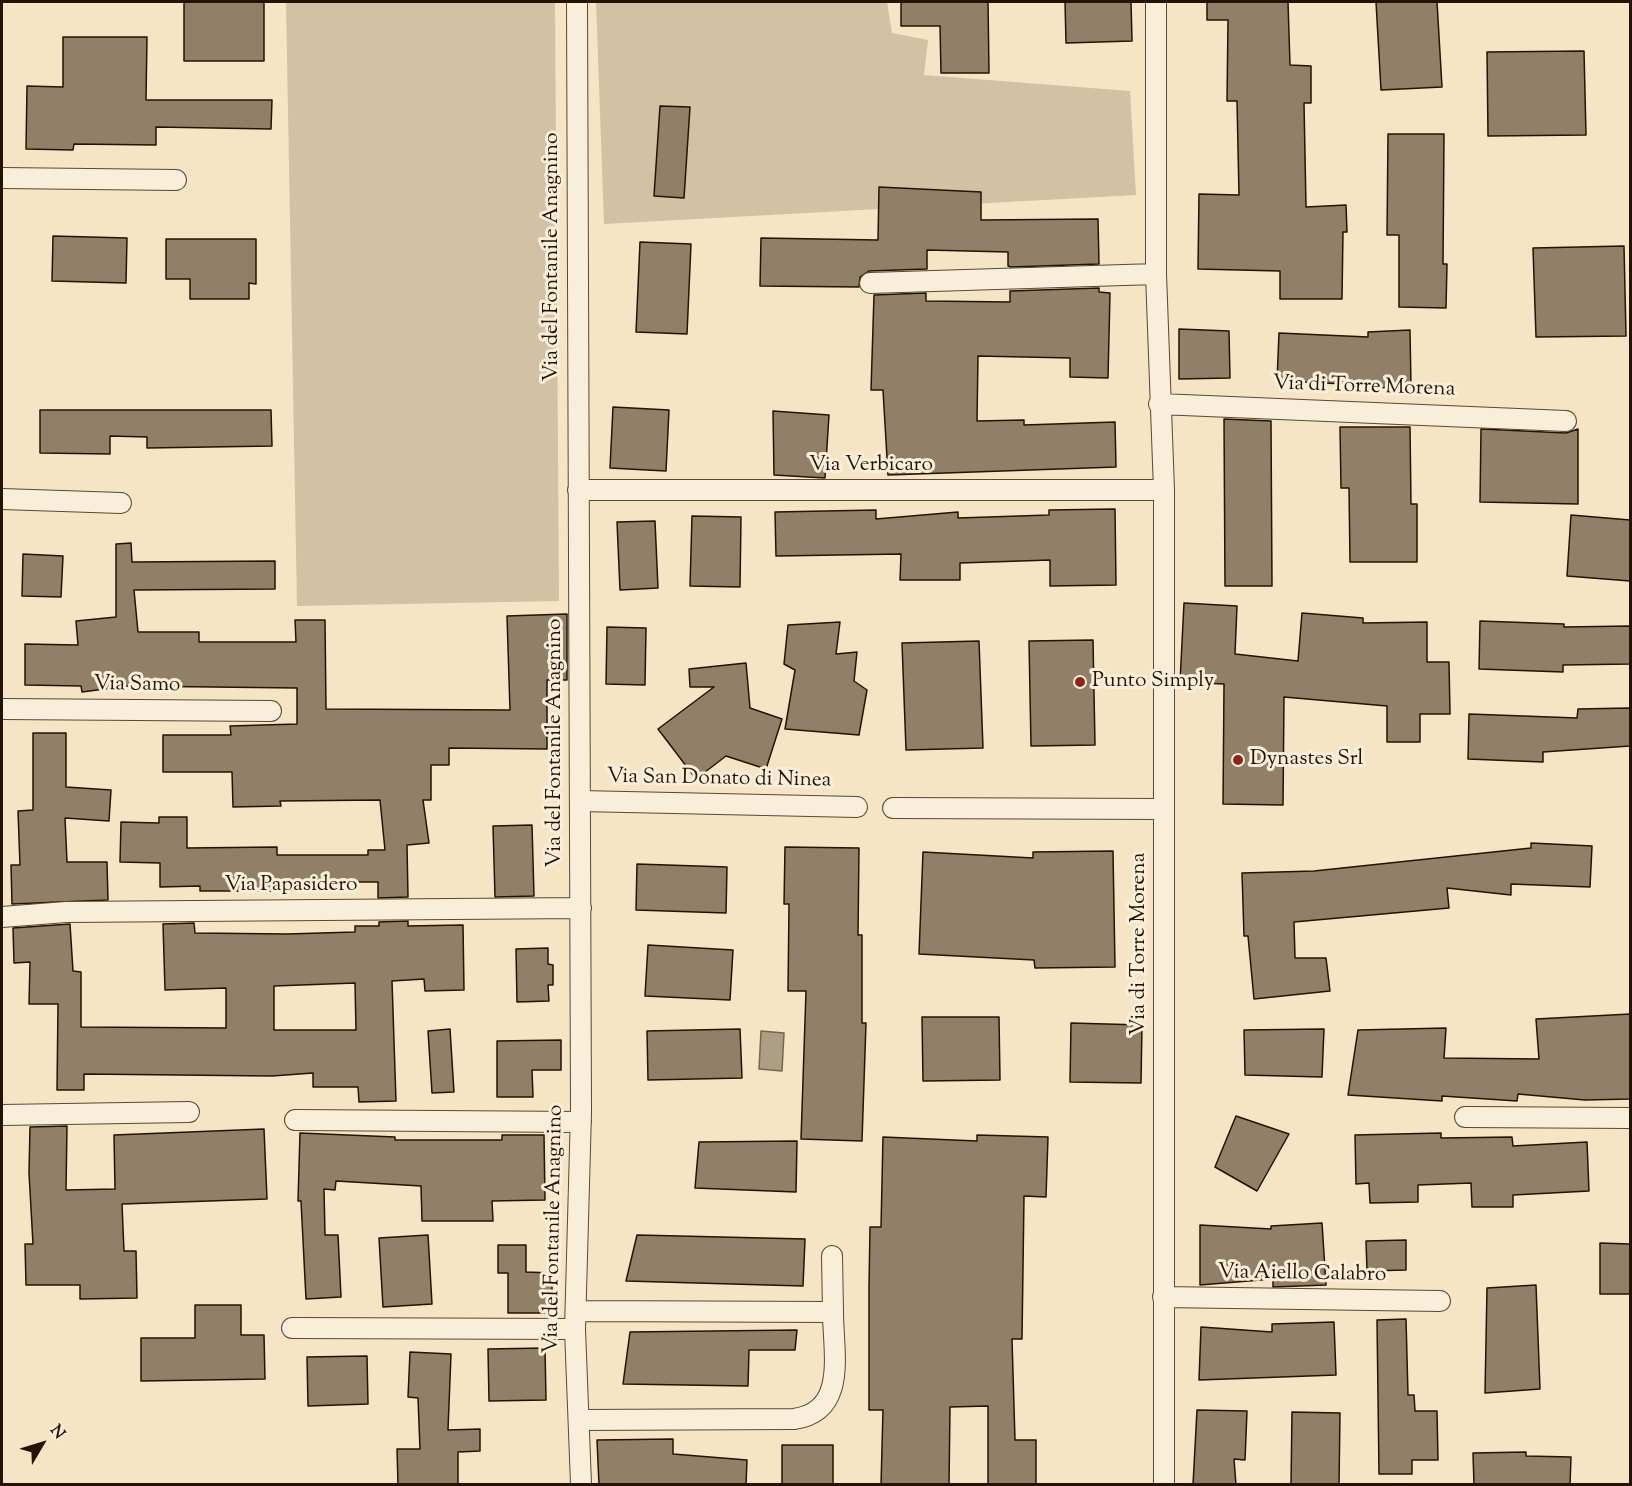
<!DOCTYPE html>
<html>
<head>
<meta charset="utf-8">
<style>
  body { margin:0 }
  #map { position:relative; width:1632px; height:1486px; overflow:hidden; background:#f5e5c5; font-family:"Sorts Mill Goudy",serif }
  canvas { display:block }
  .frame { position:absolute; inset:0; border:3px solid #251302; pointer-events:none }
  .north { position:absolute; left:12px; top:1414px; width:60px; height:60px; -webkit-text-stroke:4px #f8eed9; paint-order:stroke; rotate:52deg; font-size:16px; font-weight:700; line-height:24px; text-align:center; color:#251302 }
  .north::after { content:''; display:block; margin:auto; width:21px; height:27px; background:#251302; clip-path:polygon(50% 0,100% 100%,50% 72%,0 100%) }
</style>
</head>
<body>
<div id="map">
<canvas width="1632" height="1486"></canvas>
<div class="frame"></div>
<div class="north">N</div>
</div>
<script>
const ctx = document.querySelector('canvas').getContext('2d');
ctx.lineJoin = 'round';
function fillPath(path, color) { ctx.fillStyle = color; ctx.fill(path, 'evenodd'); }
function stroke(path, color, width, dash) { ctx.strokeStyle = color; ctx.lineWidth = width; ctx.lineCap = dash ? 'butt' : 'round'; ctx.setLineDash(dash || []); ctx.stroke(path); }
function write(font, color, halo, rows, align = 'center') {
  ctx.font = font + ' "Sorts Mill Goudy",serif'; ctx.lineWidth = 6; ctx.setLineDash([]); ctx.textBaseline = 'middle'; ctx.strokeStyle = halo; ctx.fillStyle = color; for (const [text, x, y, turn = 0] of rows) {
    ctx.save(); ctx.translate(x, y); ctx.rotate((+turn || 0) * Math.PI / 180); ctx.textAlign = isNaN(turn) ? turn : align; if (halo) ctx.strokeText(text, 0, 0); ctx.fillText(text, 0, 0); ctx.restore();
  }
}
fillPath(new Path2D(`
  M286 2H555L559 601 297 606Z
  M596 2H887L892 33 928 40 924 75 1130 91 1136 195 604 224Z`), '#d2c1a4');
const water = new Path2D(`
  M761 1031 784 1033 782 1071 759 1069Z`);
fillPath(water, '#ae9e83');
stroke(water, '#77664f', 1.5);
const building = new Path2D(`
  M184 2H264V61H184Z
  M901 2H988L989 73H941L940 26H901Z
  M1065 2H1131L1132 41 1066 43Z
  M1207 2H1288L1290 65 1311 66V103H1304L1306 207 1346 205 1347 232H1343L1342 299H1280V271L1198 269 1199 194 1239 195 1237 101H1227L1228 20H1207Z
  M1376 2H1437L1442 87 1381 90Z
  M63 37H147L146 100H272L271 129 156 127V145L74 144 73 150 26 149 27 86 63 87Z
  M1584 51 1586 135 1488 136 1487 52Z
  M660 106 690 107 684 198 654 196Z
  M1388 134H1444L1443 264H1447L1446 308 1399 307V235H1387Z
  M879 187 981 192V220L1098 219 1099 264 1011 267 1008 266V252L927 250V269L869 271 860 277 859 287 760 286 761 238 878 240Z
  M53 236 127 238 126 283 52 281Z
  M166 239H256V284L249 283V299H190V279H166Z
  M640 242 691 244 687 334 636 332Z
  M1624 246 1626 336 1536 337 1533 248Z
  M1099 288V292L1110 293 1108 378 1070 377V358L978 356 977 421 1024 420V425L1115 422 1116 467 888 475 883 390H871L874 295 926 293V301L1010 302V291Z
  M1179 329 1229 331 1230 378 1179 379Z
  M1410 330 1411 387 1369 388V385L1277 381 1279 333 1368 337V332Z
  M613 407 669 410 666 471 610 468Z
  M40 410H271L272 446 147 448V437L110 436V454L40 453Z
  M773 411 829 415 825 478 774 475Z
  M1224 419 1271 421 1272 586H1225Z
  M1340 427H1410L1411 504H1417V562H1350L1349 488H1341Z
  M1481 429 1566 433 1578 429V504L1480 502Z
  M1115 509 1116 585 1050 586V560L960 563V580H900L901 554 776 556 775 512 876 510V519L958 512V518L1049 515V510Z
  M1571 515 1630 520V581L1567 576Z
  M692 516 741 517 740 587 690 586Z
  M655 521 658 588 620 590 617 522Z
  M131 543 132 562 275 561V589L134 590 138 632H199V642H296L295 620H325L326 709 510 710 507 616 567 614V680H547V749L449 748V765H431V800H423L429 843 407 845 408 897 378 898V882H333V891H200V886L160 887V863L120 862 121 822 159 823V817H187V848L277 847V855H368V850H385L380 800 280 801 281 806 233 807 232 772H163V735H231L230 726 297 724V688L128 686 82 692 81 686 25 685V644L78 645 76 621 116 617V544Z
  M23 554 63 556 61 597 22 596Z
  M1184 603 1237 606 1235 654 1298 661 1302 613 1363 618V623L1427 622V662H1449L1450 714H1420V742H1387V706L1284 697 1283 805 1223 804 1224 684 1180 682Z
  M1480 621 1564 624V627L1630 626V664L1563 665V672L1479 669Z
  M840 622 836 654 857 652 854 681 867 690 859 735 785 729 795 670 784 664 788 625Z
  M607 627 646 628 645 685 606 684Z
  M1093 640 1095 745 1031 746 1029 641Z
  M979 641 983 748 906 750 902 643Z
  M746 663 750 708 782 719 766 769 726 756 696 779 658 729 714 687H690L689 669Z
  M1630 708V746L1543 752V762L1468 759 1469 714 1577 718 1578 709Z
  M33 733H66V787L111 790 109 821 65 818 67 862H107L108 900 12 904 11 865H20L18 811 33 810Z
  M532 825 534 896 495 897 493 826Z
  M1531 843 1592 846 1590 887 1511 884V895L1447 888 1449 908 1294 922 1295 958H1326L1330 991 1254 999 1248 936H1244L1242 873 1314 871 1531 848Z
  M785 847 859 848 858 935H862V1023H866L862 1141 801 1139 806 991H788L789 904H784Z
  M1113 851 1115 967 1035 968 1034 960 919 954 923 852 1033 858V852Z
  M637 864 727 867 726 913 636 910Z
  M408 921V926L463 925 464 990 425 991 424 979 392 981 396 1101 359 1102 358 1087H313V1073L272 1076 84 1074V1090H57L58 1004H29L30 962 14 963 13 928 70 924 73 971 81 972V1027L226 1028V988L165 990 163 924 194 923 195 933 287 934 355 932V926H379V922ZM355 983 356 1030H274V986Z
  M648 945 733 950 730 1000 645 996Z
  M548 948V964L553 965V985H548L549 1001 517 1002 516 949Z
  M1630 1014V1099L1585 1100 1518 1094 1517 1101 1442 1096V1101L1348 1095 1358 1030 1446 1028 1444 1058 1539 1059 1536 1019Z
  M922 1017H999L1000 1080 923 1081Z
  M1071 1023 1142 1025 1141 1083 1070 1082Z
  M450 1029 454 1092 432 1093 428 1031Z
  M740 1029 742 1078 648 1080 647 1031Z
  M1324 1029 1322 1077 1245 1075 1244 1030Z
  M561 1040V1070H532L533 1097H497V1041Z
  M1236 1116 1289 1134 1257 1191 1215 1167Z
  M67 1126 66 1190 115 1189 114 1135 264 1129 267 1199 122 1204 124 1251H136L137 1298 80 1299V1285H26L25 1244H33L29 1173 30 1127Z
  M300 1133 395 1137V1140H502V1135H544L545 1200 492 1201 493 1221H422L421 1186 336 1181 335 1190 324 1189 325 1235H338L341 1297 306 1299 301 1201H298Z
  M1441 1133V1138L1512 1137 1513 1146 1587 1142 1589 1191 1513 1195V1207H1472L1471 1183 1418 1185V1202L1370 1203 1369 1183 1356 1184 1355 1135Z
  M977 1135 1048 1137 1046 1197 1024 1196 1022 1339H1012L1015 1440H1036V1485H988V1406L950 1407 949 1485H881L883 1410H869V1287L870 1227H881L883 1137 977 1141Z
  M797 1141 796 1192 695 1188 699 1142Z
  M1322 1223 1326 1285 1273 1287V1279L1200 1285V1225L1271 1229V1226Z
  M428 1235 432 1304 383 1307 379 1238Z
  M637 1235 805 1239 803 1286 626 1281Z
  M1406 1240V1270L1367 1271 1366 1241Z
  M1600 1243 1630 1244V1294H1600Z
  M498 1245H526V1272L552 1273V1313H508V1273H498Z
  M1536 1285 1540 1389 1485 1393 1487 1288Z
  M195 1305H241V1335H264L265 1379 141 1381V1338H195Z
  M1406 1319 1408 1395H1414L1415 1411H1437L1438 1460H1412V1474H1379L1377 1320Z
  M1334 1322 1336 1375 1199 1380 1201 1327 1272 1332V1324Z
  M797 1330 795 1350H749L748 1386 623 1384 630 1332Z
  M545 1348 546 1400 489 1401 488 1349Z
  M410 1352 451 1354 448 1430 480 1429V1451L458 1452V1485H398L397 1449H420L418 1398 408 1397Z
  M367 1356 368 1404 308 1406 307 1357Z
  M1197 1410 1247 1411 1245 1460 1234 1459 1236 1485H1193Z
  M1292 1412 1340 1413 1339 1485H1291Z
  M673 1439V1454L747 1460 746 1485H599L597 1440Z
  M782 1445H833V1485H782Z
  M1526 1452V1456L1571 1457 1570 1485H1474L1473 1453Z`);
fillPath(building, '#918067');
stroke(building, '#251302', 1.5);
const street = new Path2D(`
  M577 2 581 1112 575 1329 581 1484
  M1156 2V274L1164 490V1484
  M2 178 176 180
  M870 283 1156 274
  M1159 404 1566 421
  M578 490H1164
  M2 499 121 503
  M2 709 271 711
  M580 801 857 807
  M893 808 1164 809
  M2 917 66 912 581 908
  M2 1115 189 1112
  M1465 1117 1630 1118
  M295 1120 581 1122
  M832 1256 833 1312
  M1163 1297 1440 1301
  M576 1311 833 1312C833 1353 848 1411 794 1419L579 1420
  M292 1328 575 1329`);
stroke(street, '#594833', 22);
stroke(street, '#f8eed9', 20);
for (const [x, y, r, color] of [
  [1080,682,6,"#8f2418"],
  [1238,760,6,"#8f2418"]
]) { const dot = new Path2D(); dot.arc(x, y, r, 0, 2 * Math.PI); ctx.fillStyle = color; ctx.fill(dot); stroke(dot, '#f8eed9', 2); }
write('21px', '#251302', '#f8eed9', [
  ["Via del Fontanile Anagnino",553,257,-90],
  ["Via di Torre Morena",1364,388,2],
  ["Via Verbicaro",871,466],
  ["Via Samo",137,686,1],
  ["Via del Fontanile Anagnino",556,743,-90],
  ["Via San Donato di Ninea",719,780,1],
  ["Via Papasidero",291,886],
  ["Via di Torre Morena",1140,944,-90],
  ["Via del Fontanile Anagnino",555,1229,-89],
  ["Via Aiello Calabro",1302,1275,1]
]);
write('21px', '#251302', '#f8eed9', [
  ["Punto Simply",1092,682],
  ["Dynastes Srl",1250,760]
], 'left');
</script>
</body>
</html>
